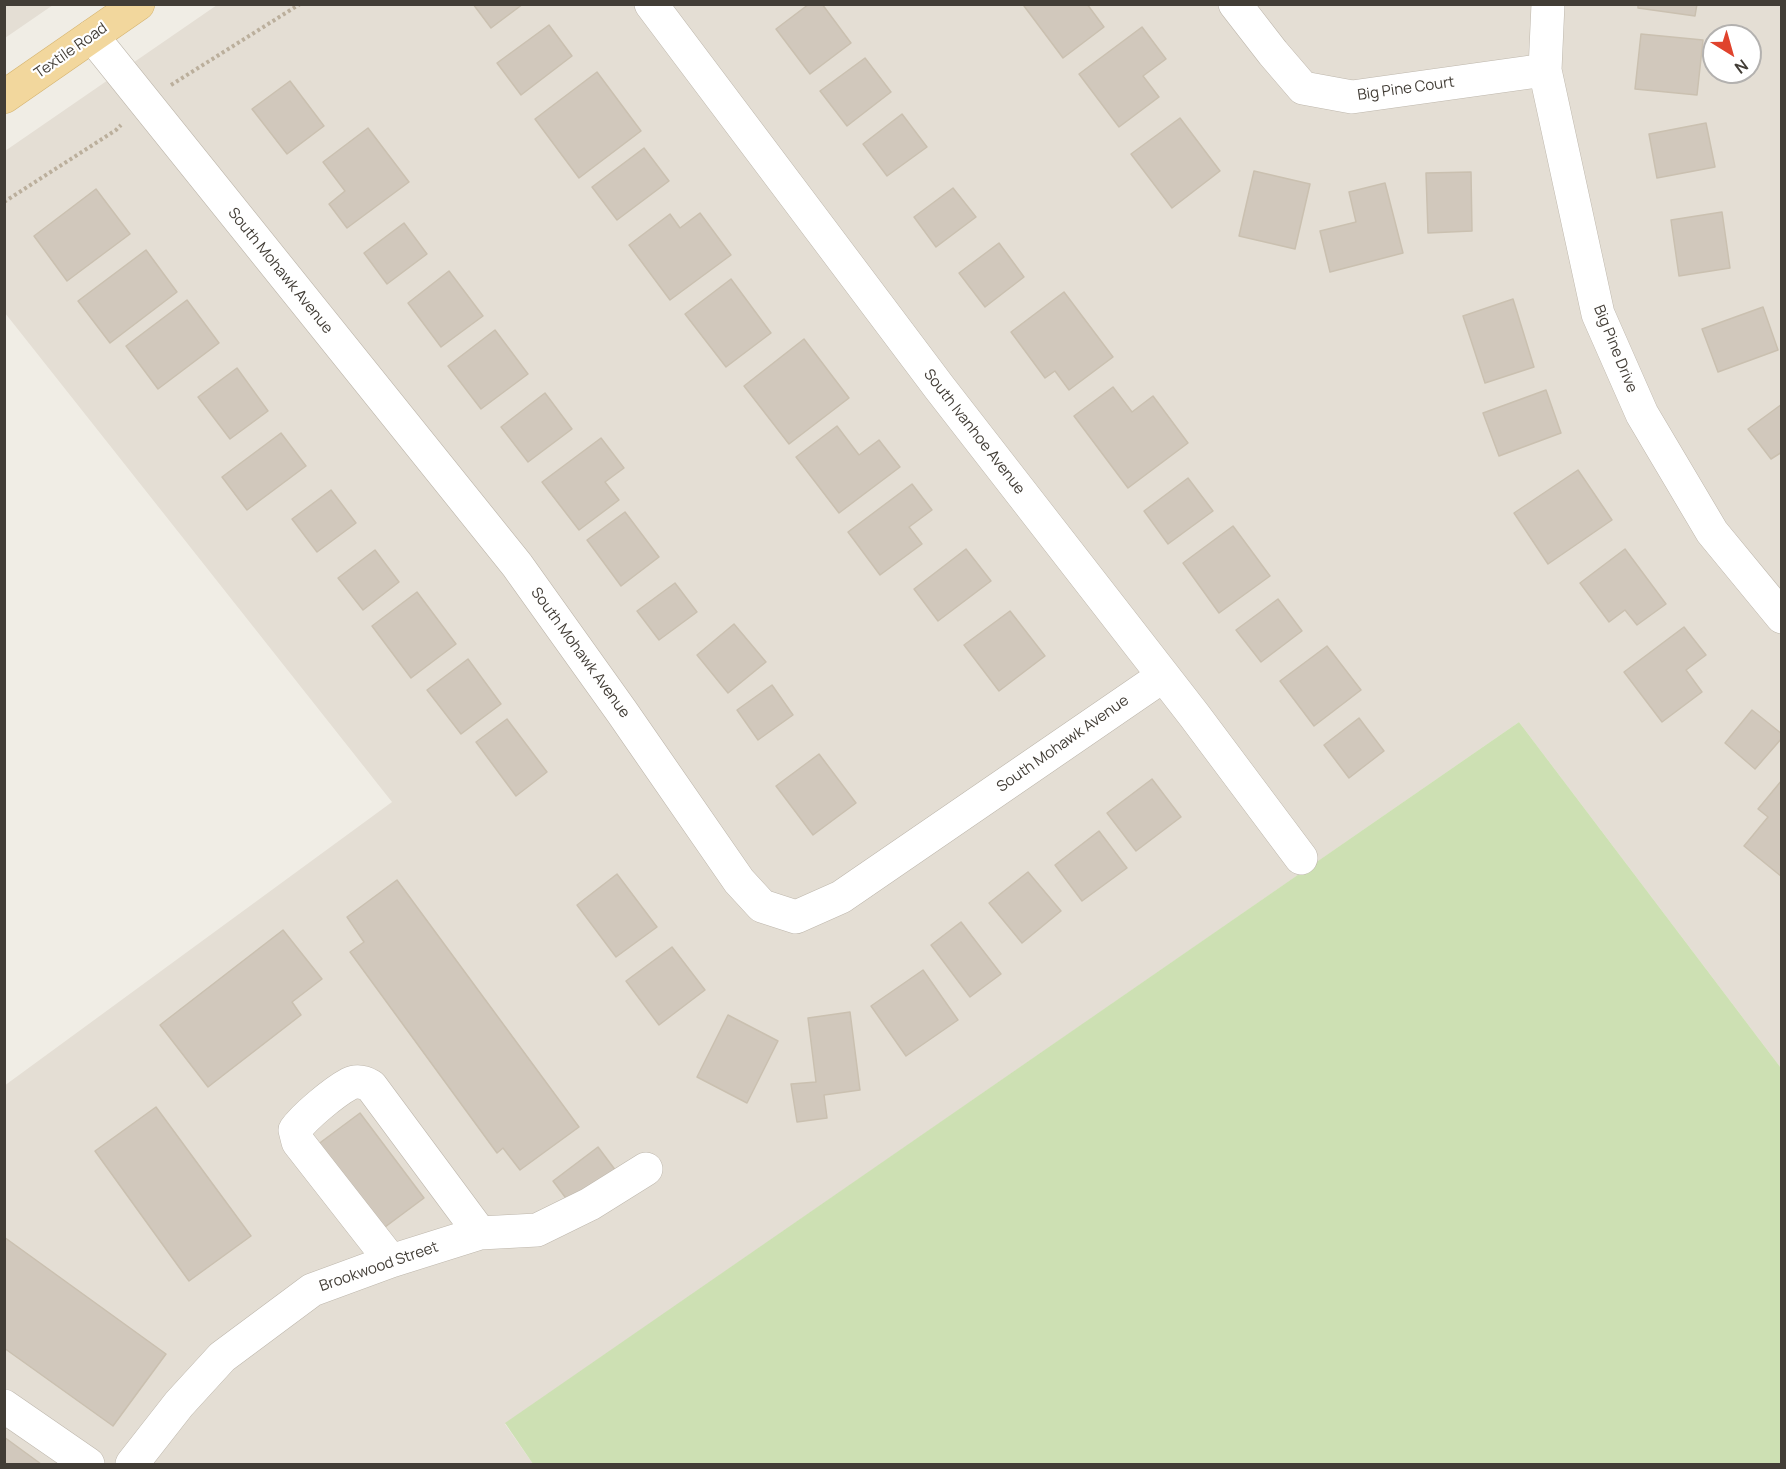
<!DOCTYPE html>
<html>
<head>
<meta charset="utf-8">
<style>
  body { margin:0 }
  #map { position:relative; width:1786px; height:1469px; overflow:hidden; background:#f0ede5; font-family:Manrope,sans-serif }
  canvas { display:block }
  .frame { position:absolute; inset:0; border:6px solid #423d36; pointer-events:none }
  .north { position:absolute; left:1702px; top:24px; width:60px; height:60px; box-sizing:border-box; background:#fff; border:2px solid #b3b1af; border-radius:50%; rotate:143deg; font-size:16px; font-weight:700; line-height:24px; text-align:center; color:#423d36 }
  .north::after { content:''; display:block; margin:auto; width:21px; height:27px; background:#e0432d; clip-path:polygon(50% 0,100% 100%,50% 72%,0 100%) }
</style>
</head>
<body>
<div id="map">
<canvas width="1786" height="1469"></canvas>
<div class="frame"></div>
<div class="north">N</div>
</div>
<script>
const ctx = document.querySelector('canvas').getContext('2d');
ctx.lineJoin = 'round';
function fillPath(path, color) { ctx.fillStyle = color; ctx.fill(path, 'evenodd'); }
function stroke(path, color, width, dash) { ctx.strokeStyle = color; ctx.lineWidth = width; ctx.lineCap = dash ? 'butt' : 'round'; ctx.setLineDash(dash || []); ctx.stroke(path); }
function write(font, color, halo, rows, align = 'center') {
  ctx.font = font + ' Manrope,sans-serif'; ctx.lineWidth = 4.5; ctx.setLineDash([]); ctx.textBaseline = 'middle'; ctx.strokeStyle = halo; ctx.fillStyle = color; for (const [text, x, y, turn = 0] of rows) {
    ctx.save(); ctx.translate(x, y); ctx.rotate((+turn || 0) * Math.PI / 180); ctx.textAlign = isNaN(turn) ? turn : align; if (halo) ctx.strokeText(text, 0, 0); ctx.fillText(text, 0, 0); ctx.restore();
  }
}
fillPath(new Path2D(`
  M5 4H53V5L5 38Z
  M217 5H1781V1068L1519 722 505 1424 533 1464H5L4 1086 392 802 5 313V151ZM1714 36H1750V72H1714Z`), '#e4ded4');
fillPath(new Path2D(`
  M1519 722 1781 1068V1464H533L505 1423Z`), '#cde0b3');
const building = new Path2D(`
  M473 4H523L491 28Z
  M809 4H822L851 43 810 74 776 29Z
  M1026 4H1087L1104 27 1063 58 1024 6Z
  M1638 4H1697L1695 16 1638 8Z
  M549 25 572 56 521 95 497 63Z
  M1142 27 1166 59 1143 76 1159 97 1119 127 1079 74Z
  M1641 34 1703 40 1697 95 1635 89Z
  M865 58 891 92 847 126 820 91Z
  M597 72 641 131 579 178 535 119Z
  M290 81 324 126 287 154 252 109Z
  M902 114 927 147 887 176 863 144Z
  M1180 118 1220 171 1172 208 1131 154Z
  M1706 123 1715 167 1657 178 1649 134Z
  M368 128 409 182 347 228 329 204 345 191 323 162Z
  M644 148 669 181 617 220 592 187Z
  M1254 171 1310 184 1295 249 1239 236Z
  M1471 172 1472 231 1428 233 1426 173Z
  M1385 183 1403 253 1330 272 1320 231 1356 222 1349 192Z
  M953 188 976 217 936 247 914 217Z
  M96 189 130 234 67 281 34 236Z
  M1722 212 1730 268 1679 276 1671 220Z
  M700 213 731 255 670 300 629 245 670 214 680 228Z
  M404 223 427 254 387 284 364 253Z
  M999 243 1024 277 985 307 959 273Z
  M146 250 177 292 110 343 78 301Z
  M449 271 483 316 441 347 408 303Z
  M731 279 771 333 726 367 685 314Z
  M1064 292 1113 357 1069 390 1055 371 1045 378 1011 332Z
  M1513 299 1534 367 1485 383 1463 316Z
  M187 300 219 343 158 389 126 346Z
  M1763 307 1778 350 1718 372 1702 329Z
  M495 330 528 374 481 409 448 366Z
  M804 339 849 398 789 444 744 386Z
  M237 368 268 411 230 439 198 397Z
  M1113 387 1132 412 1153 396 1188 443 1128 488 1074 416Z
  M1546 390 1561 433 1499 456 1483 413Z
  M545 393 572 429 528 462 501 427Z
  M1782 404V452L1771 459 1748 429Z
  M837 426 859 455 879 440 900 467 839 513 796 457Z
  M281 433 306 466 247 510 222 477Z
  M601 438 624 468 605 482 619 500 579 530 542 482Z
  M1578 470 1612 520 1548 564 1514 513Z
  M1188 478 1213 511 1168 544 1144 511Z
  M912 484 932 510 909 527 922 544 880 575 848 532Z
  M331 490 356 523 317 552 292 519Z
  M625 512 659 557 621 586 587 540Z
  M1233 526 1270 576 1219 613 1183 563Z
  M966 549 991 581 938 621 914 589Z
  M1625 549 1666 604 1637 625 1625 610 1609 622 1580 583Z
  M375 550 399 582 363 610 338 578Z
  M675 583 697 612 659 640 637 611Z
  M417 592 456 644 411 678 372 626Z
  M1278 599 1302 631 1261 662 1236 630Z
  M1010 611 1045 656 999 691 964 645Z
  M734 624 766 662 728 693 697 655Z
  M1684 627 1706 655 1686 670 1702 692 1662 722 1624 672Z
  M1327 646 1361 690 1314 726 1280 681Z
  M468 659 501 704 461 734 427 690Z
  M772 685 793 715 758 740 737 710Z
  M1752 710 1782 734V738L1755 769 1725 743Z
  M1359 718 1384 751 1349 778 1324 745Z
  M507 719 547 772 516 796 476 742Z
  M819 754 856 803 813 835 776 786Z
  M1152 779 1181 817 1136 851 1107 813Z
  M1782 780V877L1744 846 1768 817 1758 809Z
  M1099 831 1127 868 1082 901 1055 865Z
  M1028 872 1061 911 1022 943 989 903Z
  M617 874 657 927 616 957 577 905Z
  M397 880 579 1127 520 1170 503 1148 497 1153 350 952 364 942 347 917Z
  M961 922 1001 974 970 997 931 945Z
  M283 930 322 979 292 1002 301 1015 208 1087 160 1025Z
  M672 947 705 990 659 1025 626 981Z
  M923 970 958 1020 906 1056 871 1006Z
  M850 1012 860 1090 824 1095 827 1118 797 1122 791 1084 816 1082 808 1018Z
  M728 1015 778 1041 747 1103 697 1077Z
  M156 1107 251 1236 189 1281 95 1151Z
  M360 1113 424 1198 377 1233 313 1148Z
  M598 1147 616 1171 571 1205 553 1181Z
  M4 1237 166 1354 113 1426 4 1348Z
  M4 1437 41 1464H4Z`);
fillPath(building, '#d1c8bc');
stroke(building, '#cac0b0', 1.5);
const minor = new Path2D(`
  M651 4 939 387 1194 715 1301 858
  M1235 4 1273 53 1303 88 1352 97 1545 70
  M1548 4 1545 70 1598 314 1642 414 1712 532 1782 617
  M92 36 517 565 622 712 739 881 762 906 796 917 841 897 1163 676
  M391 1261 298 1142 295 1130C304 1117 334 1092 349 1084 357 1080 364 1082 371 1086L480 1233
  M4 1406 88 1464
  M132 1464 179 1404 222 1357 312 1290 391 1261 480 1233 537 1230 590 1204 646 1169`);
const major = new Path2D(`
  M4 97 138 4`);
stroke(minor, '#beb7ac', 34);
stroke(major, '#d4b36f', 34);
stroke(new Path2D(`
  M171 85 300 4
  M4 202 116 130 121 125`), '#bbaf9c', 4, [3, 3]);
stroke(minor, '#fff', 33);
stroke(major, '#f2d79d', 33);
write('15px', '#423d36', '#fff', [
  ["Textile Road",71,51,-35],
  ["Big Pine Court",1406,89,-8],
  ["South Mohawk Avenue",280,271,51],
  ["Big Pine Drive",1615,349,68],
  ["South Ivanhoe Avenue",974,432,52],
  ["South Mohawk Avenue",580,653,54],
  ["South Mohawk Avenue",1063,744,-35],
  ["Brookwood Street",379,1267,-19]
]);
</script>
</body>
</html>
